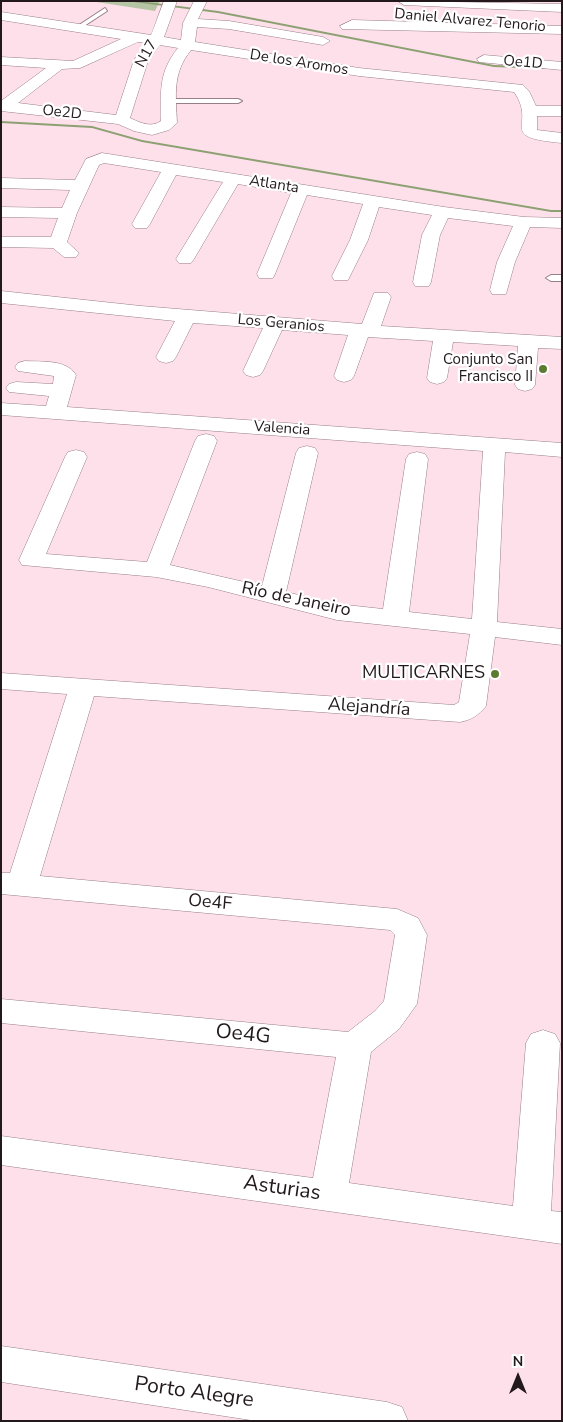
<!DOCTYPE html>
<html>
<head>
<meta charset="utf-8">
<style>
  body { margin:0 }
  #map { position:relative; width:563px; height:1422px; overflow:hidden; background:#fee0eb; font-family:"Nunito Sans",sans-serif }
  canvas { display:block }
  .frame { position:absolute; inset:0; border:2px solid #23191d; pointer-events:none }
  .north { position:absolute; left:493px; top:1352px; width:50px; height:50px; -webkit-text-stroke:4px #fff; paint-order:stroke; rotate:0deg; font-size:14px; font-weight:700; line-height:20px; text-align:center; color:#23191d }
  .north::after { content:''; display:block; margin:auto; width:18px; height:22px; background:#23191d; clip-path:polygon(50% 0,100% 100%,50% 72%,0 100%) }
</style>
</head>
<body>
<div id="map">
<canvas width="563" height="1422"></canvas>
<div class="frame"></div>
<div class="north">N</div>
</div>
<script>
const ctx = document.querySelector('canvas').getContext('2d');
ctx.lineJoin = 'round';
function fillPath(path, color) { ctx.fillStyle = color; ctx.fill(path, 'evenodd'); }
function stroke(path, color, width, dash) { ctx.strokeStyle = color; ctx.lineWidth = width; ctx.lineCap = dash ? 'butt' : 'round'; ctx.setLineDash(dash || []); ctx.stroke(path); }
function write(font, color, halo, rows, align = 'center') {
  ctx.font = font + ' "Nunito Sans",sans-serif'; ctx.lineWidth = 4.5; ctx.setLineDash([]); ctx.textBaseline = 'middle'; ctx.strokeStyle = halo; ctx.fillStyle = color; for (const [text, x, y, turn = 0] of rows) {
    ctx.save(); ctx.translate(x, y); ctx.rotate((+turn || 0) * Math.PI / 180); ctx.textAlign = isNaN(turn) ? turn : align; if (halo) ctx.strokeText(text, 0, 0); ctx.fillText(text, 0, 0); ctx.restore();
  }
}
fillPath(new Path2D(`
  M90 1H160L155 11Z`), '#b6c5a4');
fillPath(new Path2D(`
  M126 1H139L218 11 494 65 545 67 547 68 545 69 494 67 218 13Z
  M1 121 92 126 142 140 551 210H562V212H551L142 142 92 128 1 123Z`), '#8ca072');
const service = new Path2D(`
  M105 8 107 11 78 30 73 29Z
  M170 99H238L242 101 238 103H167L166 101Z
  M562 275V281H551L546 278 551 275Z`);
const minor = new Path2D(`
  M164 1H177L164 37 181 40 183 23 194 1H207L198 19 229 21 323 37 330 41 323 45 229 29 197 27 195 42 359 68 523 85 529 91 536 106H562V116H537V130L562 133V143C495 137 538 126 514 92L359 76 191 50C172 74 176 94 177 123L169 130 152 135 134 131 118 124 1 111V101L46 68 1 65V57L73 61 121 39 1 20V12L151 35ZM138 42 147 43 134 60 116 115 18 103 62 69 80 68ZM160 45 178 48C158 73 161 91 161 121 151 128 141 123 130 118L148 61Z
  M398 1 562 4V12L404 5Z
  M352 20 562 26V34L342 29 340 26Z
  M484 55 562 62V70L479 62 477 59Z
  M102 153 444 207 524 217 562 218V228L530 227 515 262 506 294H492L490 290 497 262 513 226 448 218 440 235 431 282 429 286H415L413 282 422 235 432 215 379 207 368 240 348 280H334L332 276 350 240 363 204 307 195 275 274 273 278H259L257 274 291 193 238 184 194 259 191 263H179L176 259 223 182 176 175 150 224 147 228H135L132 224 161 172 104 163 99 165 77 213 67 242 79 253 76 257H64L53 248 1 247V237H51L58 218 1 217V207L62 208 70 190 1 188V178L75 180 86 159Z
  M1 291 141 306 362 324 374 293H388L391 297 381 326 562 337V349L538 348 535 385 532 389 525 391 518 389 515 385 518 346 453 342 447 378 444 382 437 384 430 382 427 378 433 341 368 337 354 376 351 380 344 382 337 380 334 376 348 335 282 330 263 371 260 375 253 377 246 375 243 371 263 328 193 323 176 357 173 361 166 363 159 361 156 357 175 321 1 303Z
  M25 361C42 362 66 359 76 375L67 407 562 443V457L505 452 497 622 562 629V645L495 637 486 706C479 715 471 720 460 722L94 696 40 876 397 909 418 918 427 935 417 1004 399 1029 371 1052 349 1183 513 1206 526 1043 531 1034 543 1030 555 1034 560 1043 551 1211 562 1212V1244L1 1165V1136L313 1178 336 1057 1 1023V999L348 1032 375 1011 384 1001 395 935 390 930 1 894V873H10L67 694 1 689V673L454 705 459 702 470 634 337 620 208 587 156 577 22 565 19 560 65 457 68 452 76 450 84 452 87 457 46 554 147 562 195 441 198 436 206 434 214 436 217 441 170 565 262 586 296 453 299 448 307 446 315 448 318 453 286 592 337 604 383 609 406 459 409 454 417 452 425 454 428 459 409 612 472 619 483 451 1 415V403L46 406 49 396 9 392 6 388 9 384 16 382 53 384 54 376 18 371 15 367 18 363Z
  M1 1346 387 1402 402 1407 408 1421H257L1 1382Z`);
stroke(service, '#987e88', 2);
stroke(minor, '#987e88', 1);
fillPath(service, '#fff');
fillPath(minor, '#fff');
for (const [x, y, r, color] of [
  [543,369,5,"#5d7b30"],
  [495,674,5,"#5d7b30"]
]) { const dot = new Path2D(); dot.arc(x, y, r, 0, 2 * Math.PI); ctx.fillStyle = color; ctx.fill(dot); stroke(dot, '#fff', 2); }
write('15px', '#23191d', '#fff', [
  ["Daniel Alvarez Tenorio",470,21,5],
  ["N17",147,54,-61],
  ["De los Aromos",299,63,9],
  ["Oe1D",523,63,5],
  ["Oe2D",62,113,6],
  ["Atlanta",274,185,9],
  ["Los Geranios",281,324,5],
  ["Valencia",282,429,4]
]);
write('15px', '#23191d', '#fff', [
  ["Conjunto San",533,360],
  ["Francisco II",533,377]
], 'right');
write('18px', '#23191d', '#fff', [
  ["Río de Janeiro",296,600,12],
  ["Alejandría",369,708,4],
  ["Oe4F",210,903,5]
]);
write('18px', '#23191d', '#fff', [
  ["MULTICARNES",485,674]
], 'right');
write('21px', '#23191d', '#fff', [
  ["Oe4G",243,1035,6],
  ["Asturias",282,1189,8],
  ["Porto Alegre",194,1393,8]
]);
</script>
</body>
</html>
